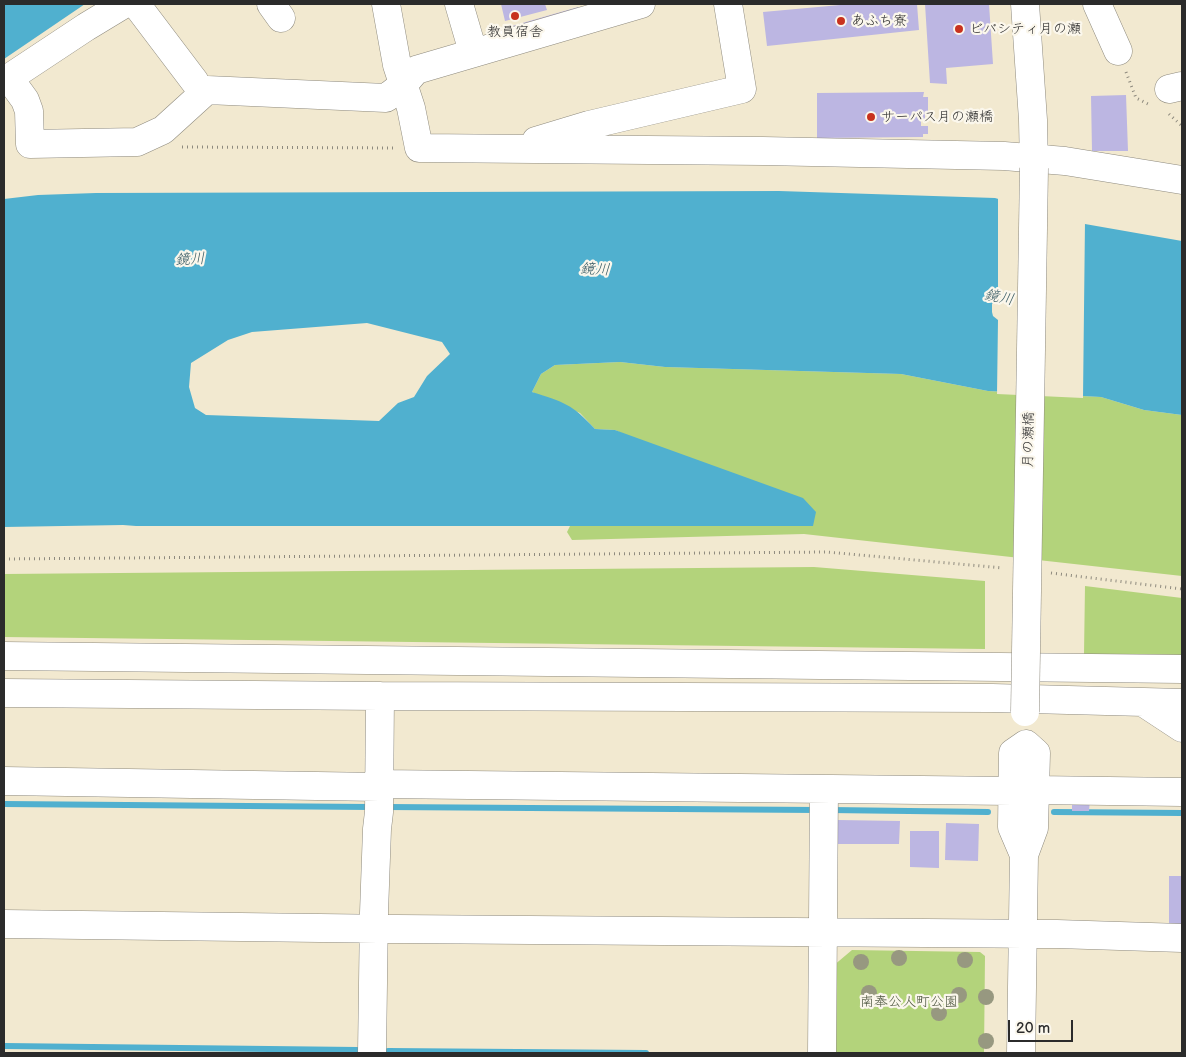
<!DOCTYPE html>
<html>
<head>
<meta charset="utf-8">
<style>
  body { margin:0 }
  #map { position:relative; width:1186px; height:1057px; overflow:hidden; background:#f2e9d0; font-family:"Balsamiq Sans",sans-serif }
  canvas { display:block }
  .frame { position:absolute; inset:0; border:5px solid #2b2b2b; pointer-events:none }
  .scale { position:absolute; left:1008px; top:1020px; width:65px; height:22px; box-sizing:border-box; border:2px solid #2b2b2b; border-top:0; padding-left:6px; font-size:15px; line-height:18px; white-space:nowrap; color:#2b2b2b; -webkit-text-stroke:4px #fbf7ec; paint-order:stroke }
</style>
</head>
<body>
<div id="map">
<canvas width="1186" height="1057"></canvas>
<div class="frame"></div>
<div class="scale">20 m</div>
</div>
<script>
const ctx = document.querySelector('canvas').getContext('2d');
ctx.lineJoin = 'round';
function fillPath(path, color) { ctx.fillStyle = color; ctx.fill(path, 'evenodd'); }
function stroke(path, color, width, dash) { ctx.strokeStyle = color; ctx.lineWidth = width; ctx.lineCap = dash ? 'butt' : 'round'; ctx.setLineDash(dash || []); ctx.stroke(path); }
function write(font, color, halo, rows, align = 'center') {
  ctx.font = font + ' "Balsamiq Sans","Klee One",sans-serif'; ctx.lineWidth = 4.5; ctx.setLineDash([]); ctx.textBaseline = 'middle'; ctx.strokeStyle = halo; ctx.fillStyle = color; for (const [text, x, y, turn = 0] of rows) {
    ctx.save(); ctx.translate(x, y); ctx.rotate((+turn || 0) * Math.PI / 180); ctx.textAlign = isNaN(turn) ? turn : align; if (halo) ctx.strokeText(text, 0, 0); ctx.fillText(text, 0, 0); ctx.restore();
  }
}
fillPath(new Path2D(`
  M620 362 665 367 901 374 988 391 1101 397 1144 410 1182 415V576L804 534 572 540 567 532 570 526H813L615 430 595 429 580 413 532 392 541 374 555 365Z
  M814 567 985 581V649L4 637V574Z
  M1085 586 1182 598V655L1084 654Z
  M852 950 980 952 985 956 984 1053H832L833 966Z`), '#b3d37b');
fillPath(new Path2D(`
  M4 4H85L4 59Z
  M779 191 995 198 1085 224 1182 241V415L1144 410 1101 397 988 391 901 374 665 367 620 362 555 365 541 374 532 392C564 402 572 404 595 429L615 430 803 498 816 512 813 526H136L123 525 4 527V199L38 195 96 193ZM367 323 442 342 450 354 427 376 414 397 398 403 379 421 206 415 195 408 189 387 191 363 228 340 252 332Z`), '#50b0cf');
fillPath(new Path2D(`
  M998 197 1085 221 1083 398 997 394 998 320 993 316 992 312V304L998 298Z`), '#f2e9d0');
stroke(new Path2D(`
  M4 804 370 807
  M387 807 817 810
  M830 810 988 812
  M1054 812 1182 813
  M4 1046 357 1050
  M388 1051 646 1053`), '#50b0cf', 6);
fillPath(new Path2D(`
  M501 4H545L547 10 505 21Z
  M851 4H917L919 30 767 46 763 12Z
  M925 4H989L993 64 946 68 947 84 930 83Z
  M578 7 580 14 506 34 505 28Z
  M924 92 923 97H928V114H925V119H921V126H928V134H923V137L817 138V93Z
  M1126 95 1128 151H1092L1091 96Z
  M1072 799H1090L1089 811H1072Z
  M838 820 900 821 899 844H838Z
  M946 823 979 824 978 861 945 860Z
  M910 831H939V868L910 867Z
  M1169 876H1182V930L1169 929Z`), '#bcb6e2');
const minor = new Path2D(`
  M124 4 86 27 9 78 25 100 29 111 30 144 137 142 163 130 207 90 386 98 404 84 416 70 641 4
  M136 4 195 82
  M271 4 281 18
  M386 4 397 65 411 108 419 148 763 151 1004 156 1065 161 1182 180
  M459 4 473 52
  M1025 4 1033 120 1034 168
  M1097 4 1118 51
  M1169 89 1182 86
  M536 141 589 125 742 89 728 4
  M4 656 1182 669
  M4 693 380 696 992 698 1182 703
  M1144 703 1182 728
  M4 781 379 787
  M379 784 1012 791
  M1035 790 1182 792
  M4 924 398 929 1057 934 1182 938
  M372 1053 374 913 377 829 379 812 380 696
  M822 1053 824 789
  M1021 1053 1024 855 1034 828 1036 753 1026 744 1013 753 1012 827 1024 855`);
stroke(minor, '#8e8a7e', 29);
stroke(new Path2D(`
  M1126 72 1136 98 1150 105
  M1169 114 1182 126
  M182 147 396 148
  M4 559 827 552 1003 568
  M1051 573 1182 589`), '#8e8a7e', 3, [1, 4]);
stroke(minor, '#fff', 28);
const minorBridge = new Path2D(`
  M1025 712 1034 168`);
stroke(minorBridge, '#8e8a7e', 29, []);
stroke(minorBridge, '#fff', 28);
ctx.fillStyle = '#979880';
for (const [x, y] of [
  [899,958],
  [965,960],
  [861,962],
  [869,993],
  [959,995],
  [986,997],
  [939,1013],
  [986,1041]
]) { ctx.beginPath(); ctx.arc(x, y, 8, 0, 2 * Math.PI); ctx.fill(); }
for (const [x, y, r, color] of [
  [515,16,5,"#c8321e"],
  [841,21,5,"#c8321e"],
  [959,29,5,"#c8321e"],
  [871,117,5,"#c8321e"]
]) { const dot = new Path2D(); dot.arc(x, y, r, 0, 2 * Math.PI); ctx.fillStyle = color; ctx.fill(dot); stroke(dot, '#fbf7ec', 2); }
write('14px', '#2b2b2b', '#fbf7ec', [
  ["あふち寮",851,21],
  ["ビバシティ月の瀬",969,29],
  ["教員宿舎",515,32,"center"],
  ["サーパス月の瀬橋",881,117]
], 'left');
write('14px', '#2b2b2b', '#fbf7ec', [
  ["月の瀬橋",1029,440,-89]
]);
write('14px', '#4d553f', '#fbf7ec', [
  ["南奉公人町公園",909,1002]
]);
write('italic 15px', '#385a64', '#fbf7ec', [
  ["鏡川",190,260,-3],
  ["鏡川",595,270,3],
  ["鏡川",999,298,11]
]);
</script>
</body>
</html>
